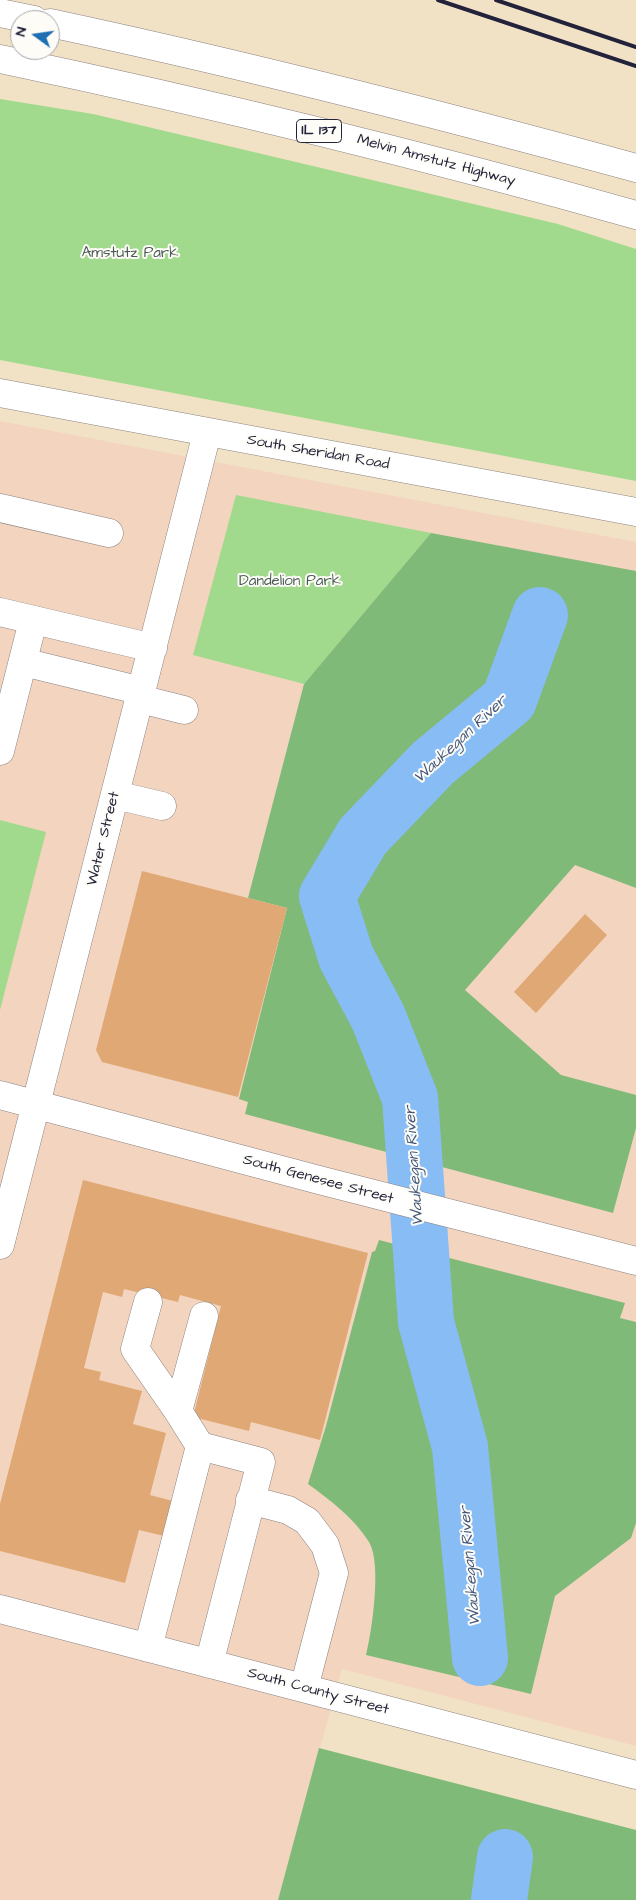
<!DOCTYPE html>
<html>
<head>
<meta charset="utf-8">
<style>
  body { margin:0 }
  #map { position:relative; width:636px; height:1900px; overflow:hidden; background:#f2e2c5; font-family:"Architects Daughter",sans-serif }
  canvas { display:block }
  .north { position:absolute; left:10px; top:10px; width:50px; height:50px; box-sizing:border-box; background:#fdfcf7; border:1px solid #a5a5ac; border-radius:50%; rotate:284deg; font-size:14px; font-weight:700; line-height:20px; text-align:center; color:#22223b }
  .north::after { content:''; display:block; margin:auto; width:18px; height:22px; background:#1f6fb2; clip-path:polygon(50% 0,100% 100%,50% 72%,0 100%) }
</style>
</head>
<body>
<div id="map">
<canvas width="636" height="1900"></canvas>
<div class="north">N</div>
</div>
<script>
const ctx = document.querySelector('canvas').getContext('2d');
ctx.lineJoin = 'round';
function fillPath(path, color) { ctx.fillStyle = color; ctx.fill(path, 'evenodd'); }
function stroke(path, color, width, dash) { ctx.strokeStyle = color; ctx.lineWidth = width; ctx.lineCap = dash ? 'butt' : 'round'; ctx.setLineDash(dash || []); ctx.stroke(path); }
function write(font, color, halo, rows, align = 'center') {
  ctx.font = font + ' "Architects Daughter",sans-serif'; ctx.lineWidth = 4; ctx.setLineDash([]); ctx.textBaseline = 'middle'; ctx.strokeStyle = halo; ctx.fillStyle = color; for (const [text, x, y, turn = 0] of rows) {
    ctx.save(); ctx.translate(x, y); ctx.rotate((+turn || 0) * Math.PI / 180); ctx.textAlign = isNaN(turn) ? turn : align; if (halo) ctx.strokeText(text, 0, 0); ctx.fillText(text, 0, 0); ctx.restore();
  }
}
fillPath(new Path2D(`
  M0 421 636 542V1746L342 1669 278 1900H0Z`), '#f3d4bf');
fillPath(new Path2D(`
  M0 99 93 114 558 224 636 249V481L0 360Z
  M236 495 431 533 304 684 193 655Z
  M0 820 46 832 0 1010Z`), '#a1da8d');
fillPath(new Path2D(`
  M431 533 636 571V888L575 865 465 990 561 1075 636 1095V1128L613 1213 245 1114 248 1102 239 1099 287 908 248 898 304 684Z
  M379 1240 625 1303 620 1318 636 1322V1523L631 1538 555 1596 531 1694 366 1655C372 1631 382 1563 369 1542 354 1518 330 1500 308 1484L326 1426 372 1252 375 1251Z
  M319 1748 636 1830V1900H278Z`), '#80ba78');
stroke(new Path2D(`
  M480 1658 460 1447 426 1322 410 1098 378 1017 346 957 327 896 363 836 433 763 509 700 540 615
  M499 1900 505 1857`), '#87bcf5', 56);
fillPath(new Path2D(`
  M142 871 287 908 238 1097 102 1062 96 1050Z
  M585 914 607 935 536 1013 514 992Z
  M83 1180 368 1253 320 1440 251 1422 249 1431 193 1417 221 1306 180 1295 178 1302 124 1289 122 1297 103 1292 84 1368 101 1372 99 1380 142 1391 133 1424 166 1433 150 1495 173 1501 164 1536 139 1530 125 1583 0 1551V1504Z`), '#e0a874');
const minor = new Path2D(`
  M0 508 109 533
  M0 612 153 648
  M23 662 142 691
  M140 699 184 710
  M0 751 33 621
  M115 795 162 806
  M0 1095 319 1180 636 1261
  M0 1245 207 433
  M148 1302 135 1349 178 1411
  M204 1316 178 1411 200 1446 261 1462 209 1664
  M250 1500 288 1510 307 1521 325 1545 334 1573 304 1688
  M0 1609 636 1775
  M148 1648 200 1446`);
const major = new Path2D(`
  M0 393 636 512`);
const highway = new Path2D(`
  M0 13 34 20
  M50 23C247 65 442 115 636 168
  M0 59C214 104 426 156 636 215`);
stroke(minor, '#8a8280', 29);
stroke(major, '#8a8280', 29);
stroke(highway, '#8a8280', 29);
stroke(minor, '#fff', 28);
stroke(major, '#fff', 28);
stroke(highway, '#fff', 28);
stroke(new Path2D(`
  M438 0 636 66
  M496 0 636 47`), '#22223b', 4);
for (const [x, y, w] of [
  [319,131,45]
]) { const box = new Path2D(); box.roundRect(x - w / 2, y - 11.5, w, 23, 4); ctx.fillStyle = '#fdfcf7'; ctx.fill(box); stroke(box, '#22223b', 1); }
write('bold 14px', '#22223b', null, [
  ["IL 137",319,131]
]);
write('15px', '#22223b', '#fdfcf7', [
  ["Melvin Amstutz Highway",436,161,15],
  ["South Sheridan Road",318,453,10],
  ["Water Street",104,839,-76],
  ["South Genesee Street",318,1180,15],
  ["South County Street",318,1692,15]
]);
write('15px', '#485954', '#fdfcf7', [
  ["Amstutz Park",130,254],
  ["Dandelion Park",290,582]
]);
write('italic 16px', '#45587c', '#fdfcf7', [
  ["Waukegan River",461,740,-43],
  ["Waukegan River",415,1166,-94],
  ["Waukegan River",471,1566,-95]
]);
</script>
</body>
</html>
